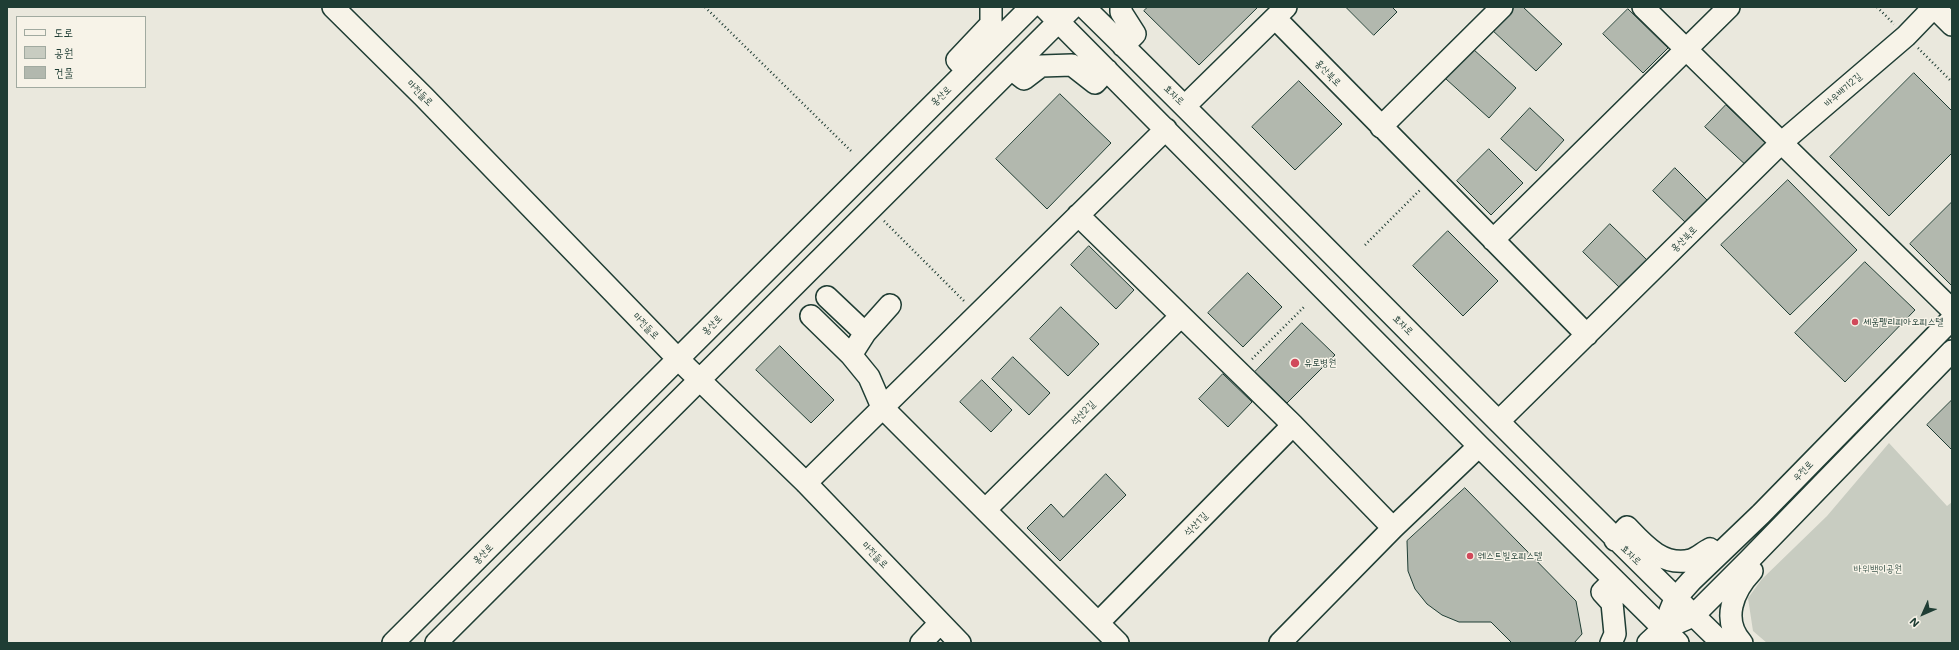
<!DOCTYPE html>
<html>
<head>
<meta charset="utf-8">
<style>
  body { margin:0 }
  #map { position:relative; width:1959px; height:650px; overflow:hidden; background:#eae8dd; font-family:Mali,"Poor Story",sans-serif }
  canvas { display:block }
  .frame { position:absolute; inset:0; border:8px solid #1f3d34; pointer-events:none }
  .legend { position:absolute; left:16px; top:16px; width:130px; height:72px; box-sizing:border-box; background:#f7f3e8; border:1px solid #a1aaa0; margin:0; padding:5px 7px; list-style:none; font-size:12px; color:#1f3d34 }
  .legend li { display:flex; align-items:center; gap:8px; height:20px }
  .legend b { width:20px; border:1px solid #a1aaa0 }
  .north { position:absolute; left:1903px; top:594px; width:40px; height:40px; -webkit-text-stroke:3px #f7f3e8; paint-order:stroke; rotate:225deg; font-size:11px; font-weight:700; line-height:16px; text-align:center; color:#1f3d34 }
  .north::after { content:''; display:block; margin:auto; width:14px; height:18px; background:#1f3d34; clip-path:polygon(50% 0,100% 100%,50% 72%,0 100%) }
</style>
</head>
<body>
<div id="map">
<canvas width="1959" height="650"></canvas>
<div class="frame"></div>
<ul class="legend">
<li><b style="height:5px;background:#f7f3e8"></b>도로</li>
<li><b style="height:11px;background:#c8ccc1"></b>공원</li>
<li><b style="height:11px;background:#b2b8ae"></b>건물</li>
</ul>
<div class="north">N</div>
</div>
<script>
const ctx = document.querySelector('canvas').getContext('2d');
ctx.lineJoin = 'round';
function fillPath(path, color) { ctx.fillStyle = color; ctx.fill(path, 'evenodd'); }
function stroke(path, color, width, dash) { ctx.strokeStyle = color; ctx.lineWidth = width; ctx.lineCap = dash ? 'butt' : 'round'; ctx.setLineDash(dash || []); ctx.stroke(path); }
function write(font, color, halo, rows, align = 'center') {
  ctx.font = font + ' Mali,"Poor Story",sans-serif'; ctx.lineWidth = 3; ctx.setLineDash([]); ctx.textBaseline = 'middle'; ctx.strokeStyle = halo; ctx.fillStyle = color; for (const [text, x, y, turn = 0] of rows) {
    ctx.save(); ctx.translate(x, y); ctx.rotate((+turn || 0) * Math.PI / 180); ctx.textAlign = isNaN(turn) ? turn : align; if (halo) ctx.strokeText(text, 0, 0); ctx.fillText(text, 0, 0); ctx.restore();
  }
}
fillPath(new Path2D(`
  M1889 443 1947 506 1952 502V643H1767L1753 631 1748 598 1762 579 1827 516Z`), '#c8ccc1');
const building = new Path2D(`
  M1148 7H1258L1199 65 1144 11Z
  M1346 7H1392L1397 12 1374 35Z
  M1512 7H1523L1562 44 1536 71 1491 29Z
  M1628 9 1668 48 1643 73 1603 34Z
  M1473 49 1516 88 1489 118 1446 79Z
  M1914 73 1952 111V153L1889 216 1830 157Z
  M1299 81 1342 124 1295 170 1252 127Z
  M1060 94 1111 143 1047 209 996 159Z
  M1726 105 1769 146 1749 168 1705 127Z
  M1530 108 1564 140 1536 171 1501 139Z
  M1489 149 1523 183 1491 215 1457 181Z
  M1675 168 1710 203 1688 225 1653 191Z
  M1788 180 1857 250 1790 315 1721 245Z
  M1952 202V286L1910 244Z
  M1610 224 1647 260 1620 288 1583 252Z
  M1448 231 1498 281 1463 316 1413 266Z
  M1089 246 1134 290 1116 309 1071 265Z
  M1865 262 1915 310 1845 382 1795 333Z
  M1248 273 1282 307 1243 347 1208 313Z
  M1061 307 1099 344 1068 376 1030 339Z
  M1302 323 1335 355 1287 403 1255 372Z
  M780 346 834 400 811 423 756 370Z
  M1013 357 1050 393 1029 415 992 379Z
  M1223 374 1252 402 1228 427 1199 399Z
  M982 380 1012 410 991 432 960 402Z
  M1952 400V450L1927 425Z
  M1106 474 1126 495 1060 561 1027 528 1051 504 1063 517Z
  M1465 488 1576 601 1582 634 1574 643H1512L1491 622H1459L1442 615 1427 604 1415 589 1408 571 1407 541Z`);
fillPath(building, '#b2b8ae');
stroke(building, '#1f3d34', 1);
const minor = new Path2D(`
  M333 7 424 97 678 359 806 483 960 643
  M1044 7 1479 446 1678 643
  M1084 7C1298 217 1507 434 1722 643
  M1121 7V12L1135 34 1123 46
  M1643 7 1952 310
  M1934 7 1952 25
  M1275 18 1587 335
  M1011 69 1024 79 1041 66 1072 65 1095 83 1107 70
  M967 71 957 60 991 24V7
  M1185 106 1286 7
  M1381 127 1502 7
  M1078 215 1293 425 1393 528
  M1493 240 1729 7
  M827 297 865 333
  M811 316 851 355 869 377 882 407 1118 643
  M851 355 865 333 890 305
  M1499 421 1781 143 1906 36 1934 7
  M806 483 1166 129
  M985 510 1181 316
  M1615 540 1627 527C1644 545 1663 567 1691 560 1697 558 1704 552 1710 549L1718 555
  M1670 611 1675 599 1691 581 1761 514 1952 319
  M1098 623 1293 425
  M393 643 1031 7
  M436 643 1073 7
  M921 643 940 623
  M1280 643 1393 528 1479 446
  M1611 643 1615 634 1612 603 1602 592 1614 580
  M1648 643 1663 629 1693 616 1749 560 1952 351
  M1742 643C1721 620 1733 591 1752 571`);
stroke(minor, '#1f3d34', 24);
stroke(new Path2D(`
  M705 7 851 151
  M1877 7 1894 24
  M1918 48 1952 82
  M884 221 964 301
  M1365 245 1420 190
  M1252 359 1304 307`), '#1f3d34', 2.5, [1, 3]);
stroke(minor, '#f7f3e8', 21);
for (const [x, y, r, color] of [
  [1855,322,4,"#d1495b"],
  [1295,363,5,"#d1495b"],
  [1470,556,4,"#d1495b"]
]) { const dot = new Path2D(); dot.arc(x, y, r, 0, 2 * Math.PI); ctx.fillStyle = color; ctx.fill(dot); stroke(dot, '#f7f3e8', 1.5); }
write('10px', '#1f3d34', '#f7f3e8', [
  ["홍산북로",1328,73,46],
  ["바우배기2길",1843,90,-41],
  ["마전들로",420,93,45],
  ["효자로",1174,95,44],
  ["홍산로",941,96,-44],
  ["홍산북로",1684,239,-45],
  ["홍산로",712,325,-45],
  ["효자로",1403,325,45],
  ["마전들로",646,326,46],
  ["석산2길",1083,413,-45],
  ["우전로",1803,471,-45],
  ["석산1길",1196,524,-45],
  ["홍산로",483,554,-45],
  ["마전들로",875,555,46],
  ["효자로",1631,555,44]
]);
write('10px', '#1f3d34', '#f7f3e8', [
  ["세움펠리피아오피스텔",1863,322],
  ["유로병원",1304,363],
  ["웨스트빌오피스텔",1478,556]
], 'left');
write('10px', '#415a50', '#f7f3e8', [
  ["바위백이공원",1878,569]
]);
</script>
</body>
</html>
